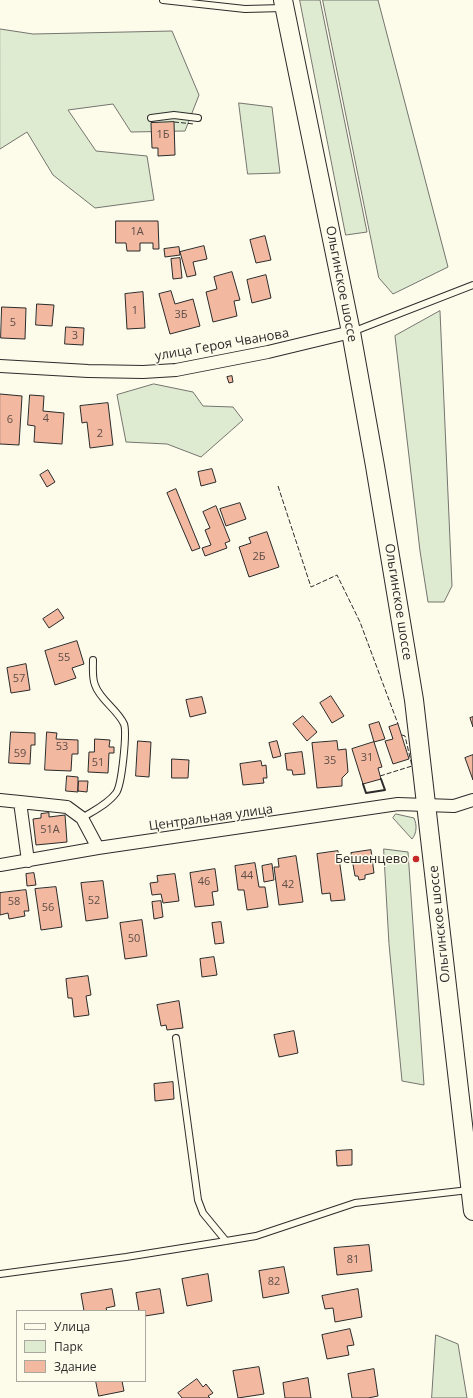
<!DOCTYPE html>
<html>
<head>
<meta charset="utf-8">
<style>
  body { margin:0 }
  #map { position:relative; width:473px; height:1398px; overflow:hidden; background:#fdfbea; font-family:"Open Sans",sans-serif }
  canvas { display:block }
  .legend { position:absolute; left:16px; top:1310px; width:130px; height:72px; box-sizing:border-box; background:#fdfbea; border:1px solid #a9a89e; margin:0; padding:5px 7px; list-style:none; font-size:12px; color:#2b2b2b }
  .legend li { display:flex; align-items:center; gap:8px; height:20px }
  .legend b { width:20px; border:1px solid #a9a89e }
</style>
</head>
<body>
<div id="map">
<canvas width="473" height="1398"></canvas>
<ul class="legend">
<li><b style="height:5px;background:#fdfbea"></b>Улица</li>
<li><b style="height:11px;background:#deebd1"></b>Парк</li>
<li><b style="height:11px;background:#f2b8a0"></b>Здание</li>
</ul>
</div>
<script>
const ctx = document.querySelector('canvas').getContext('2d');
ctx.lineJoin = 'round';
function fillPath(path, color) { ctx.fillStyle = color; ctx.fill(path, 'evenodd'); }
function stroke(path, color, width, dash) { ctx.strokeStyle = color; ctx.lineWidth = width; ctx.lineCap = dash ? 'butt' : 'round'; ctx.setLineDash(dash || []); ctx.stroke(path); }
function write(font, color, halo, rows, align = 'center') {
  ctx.font = font + ' "Open Sans",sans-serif'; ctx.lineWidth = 3; ctx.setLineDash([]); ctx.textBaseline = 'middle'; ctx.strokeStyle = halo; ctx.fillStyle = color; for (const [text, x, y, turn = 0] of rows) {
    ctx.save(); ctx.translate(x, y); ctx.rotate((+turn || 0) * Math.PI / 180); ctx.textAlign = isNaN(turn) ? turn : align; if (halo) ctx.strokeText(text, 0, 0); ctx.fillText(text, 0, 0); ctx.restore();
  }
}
const green = new Path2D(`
  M300 0H320L367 232 346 235Z
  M323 0H378L448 267 393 294 379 278Z
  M0 29 33 34 172 31 199 95 185 131 131 132 113 104 68 110 96 151 147 156 154 200 95 208 53 175 27 132 0 149Z
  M239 103 272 107 280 173 248 174Z
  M440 311 452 586 444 602H428L420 551 395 336Z
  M154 384 193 392 203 406 233 407 243 420 201 457 167 444 126 442 117 395Z
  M396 814 414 818C417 825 417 833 412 839L393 818Z
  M384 849 408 852 424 1085 402 1081 389 944Z
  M436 1335 458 1344 467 1398H432Z`);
fillPath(green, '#deebd1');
stroke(green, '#74746e', 1);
const building = new Path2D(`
  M174 122 175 155 158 156V148H152L151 123Z
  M116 221H158L159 249H153V243H140V251H127L126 243H116Z
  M265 236 271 260 256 263 250 240Z
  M204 246 207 259 193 262 196 275 187 277 180 252Z
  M179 247 180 255 165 257 164 249Z
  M180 258 182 278 173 279 171 259Z
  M232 272 240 300 234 301 237 316 213 322 206 292 217 289 214 277Z
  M266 275 271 298 252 303 247 280Z
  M171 291 175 304 193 299 200 326 170 334 159 294Z
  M143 292 145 328 127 329 125 294Z
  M37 304 54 305 52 326 36 325Z
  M2 307 26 308 25 339 1 338Z
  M66 327 84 328 83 345 65 344Z
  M232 376 233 382 229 383 227 377Z
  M0 394 22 396 19 445 0 444Z
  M30 395 44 396 43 411 64 413 62 444 34 442 35 426 28 425Z
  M108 403 113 445 90 448 87 422 82 423 80 406Z
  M212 469 216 482 201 486 198 472Z
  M48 470 55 482 47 487 40 475Z
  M176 489 200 548 192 551 167 493Z
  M240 503 246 519 226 526 220 509Z
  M216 506 230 541 225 543 227 548 205 556 202 548 211 545 205 530 210 528 203 512Z
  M267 532 279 567 249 577 239 547 251 543 249 538Z
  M58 609 64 618 49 628 43 619Z
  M77 641 84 664 72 668 76 678 55 685 45 651Z
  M26 664 30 690 11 693 7 668Z
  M331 696 344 716 332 723 320 703Z
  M202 697 206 713 190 717 186 700Z
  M303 716 317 732 307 741 293 724Z
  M473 717V727L470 718Z
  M379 722 385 739 374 742 369 725Z
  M398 724 409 759 393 764 385 741 393 739 389 727Z
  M11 732 35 733V745H31L30 764 9 763Z
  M47 732 57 733 56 739 78 740V754H72L71 771 45 770Z
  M95 739 110 740 109 747H114V753H109L108 773 88 772 89 752H94Z
  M138 741 151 742 149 777 136 776Z
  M277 741 281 756 273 758 269 743Z
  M337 741 338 750 346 749 348 772 342 778V786L317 788 312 743Z
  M374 742 382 767 378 768 381 779 363 784 352 749Z
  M302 752 305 774 293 775 292 770H287L285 754Z
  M473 755V780L465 758Z
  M172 759 189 760 188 778H172Z
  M261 761 262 766 266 765 267 778H263L264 783 243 785 240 764Z
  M67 776 78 777V792L66 791Z
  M79 781H88L87 792 78 791Z
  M49 813V817L65 815 67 842 36 845 33 819 41 818V814Z
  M371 850 374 873 365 875V879L359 880 358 876H355L351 853Z
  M338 851 345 900 331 901 330 893 322 894 317 854Z
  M296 856 303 902 279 905 274 867H279L278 859Z
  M255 863 259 887H265L268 907 247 910 244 890H238L235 866Z
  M272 864 274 880 264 882 262 866Z
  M215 869 218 891 212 892 214 905 195 907 190 873Z
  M34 873 36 885 27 886 26 874Z
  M175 874 179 901 163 903 161 894 152 895 150 883 158 882 157 876Z
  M103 881 108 918 86 921 81 883Z
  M56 887 62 927 41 930 35 889Z
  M26 890 29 911H24L25 916 9 919 8 913 0 915V893Z
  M161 901 163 917 154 919 152 902Z
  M142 920 147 956 125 959 120 923Z
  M221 922 224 943 215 944 212 923Z
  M214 957 217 975 202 977 200 959Z
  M88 976 91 995 86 996 89 1015 74 1017 72 998H68L66 979Z
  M179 1001 183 1028 167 1030 166 1025 161 1026 157 1005Z
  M294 1031 298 1053 279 1057 274 1035Z
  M173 1082 174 1099 155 1101 154 1084Z
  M352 1150V1165L337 1166 336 1151Z
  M369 1245 372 1271 337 1275 334 1248Z
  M284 1267 289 1293 263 1298 259 1271Z
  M208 1274 212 1301 187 1306 182 1279Z
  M112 1289 115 1306 106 1308 107 1311H84L81 1294Z
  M160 1289 164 1313 145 1316V1311H139L136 1293Z
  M358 1289 362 1317 335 1322 333 1308 325 1309 322 1296Z
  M350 1329 354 1345 347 1346 349 1355 327 1359 322 1335Z
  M259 1367 264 1394 238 1398 233 1371Z
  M374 1369 378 1396 368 1398H352L348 1374Z
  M308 1378 311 1398H285L283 1383Z
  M197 1379 203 1387 206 1384 213 1393 208 1396 210 1398H182L178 1393Z
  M96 1381H122L124 1391 99 1396Z`);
fillPath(building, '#f2b8a0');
stroke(building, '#2b2b2b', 1);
const lane = new Path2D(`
  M163 0 245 9 283 8
  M151 118 174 115 198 118
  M352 332 473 285
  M82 818C93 811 108 804 116 793 122 785 127 732 124 724 117 709 100 700 95 685 92 678 93 668 93 660
  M176 1038 198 1200 203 1213 226 1241
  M0 1274 126 1257 226 1241 256 1236 355 1203 469 1190`);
const street = new Path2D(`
  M0 366 88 371 143 372 176 370 268 352 351 332
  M0 800 20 802 28 861
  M20 802 67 807 82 818 98 848
  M0 865 98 848 398 804 454 806 473 800`);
const secondary = new Path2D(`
  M283 0 351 332 375 466 414 700 473 1211`);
stroke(lane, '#2b2b2b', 8);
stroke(street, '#2b2b2b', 14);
stroke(secondary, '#2b2b2b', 20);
stroke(lane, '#fdfbea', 6);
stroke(street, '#fdfbea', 12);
stroke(secondary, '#fdfbea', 18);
stroke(new Path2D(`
  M174 122 194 124
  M278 486 311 587 337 575 360 622 398 724
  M380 776 412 766 405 736 402 735`), '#2b2b2b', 1, [5, 2]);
stroke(new Path2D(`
  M363 784 366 793 385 790 381 779`), '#2b2b2b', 2);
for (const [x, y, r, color] of [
  [416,859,4,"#c62828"]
]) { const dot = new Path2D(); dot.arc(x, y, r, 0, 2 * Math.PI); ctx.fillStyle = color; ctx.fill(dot); stroke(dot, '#fdfbea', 1.5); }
write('11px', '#5d4e48', null, [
  ["1Б",163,135],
  ["1А",137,232],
  ["1",135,311],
  ["3Б",181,315],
  ["5",13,323],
  ["3",75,336],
  ["4",46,419],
  ["6",10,420],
  ["2",100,434],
  ["2Б",259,557],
  ["55",64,658],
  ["57",19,679],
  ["53",62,747],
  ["59",20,754],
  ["31",367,758],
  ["35",330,761],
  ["51",98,763],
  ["51А",50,830],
  ["44",247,876],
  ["46",204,882],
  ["42",288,885],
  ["52",94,901],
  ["58",14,902],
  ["56",48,908],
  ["50",134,939],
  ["81",353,1260],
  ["82",274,1282]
]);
write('13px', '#2b2b2b', '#fdfbea', [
  ["Ольгинское шоссе",341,284,79],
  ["улица Героя Чванова",222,345,-10],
  ["Ольгинское шоссе",398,602,81],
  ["Центральная улица",211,818,-8],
  ["Ольгинское шоссе",440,924,-96]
]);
write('13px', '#2b2b2b', '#fdfbea', [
  ["Бешенцево",408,859]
], 'right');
</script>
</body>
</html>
